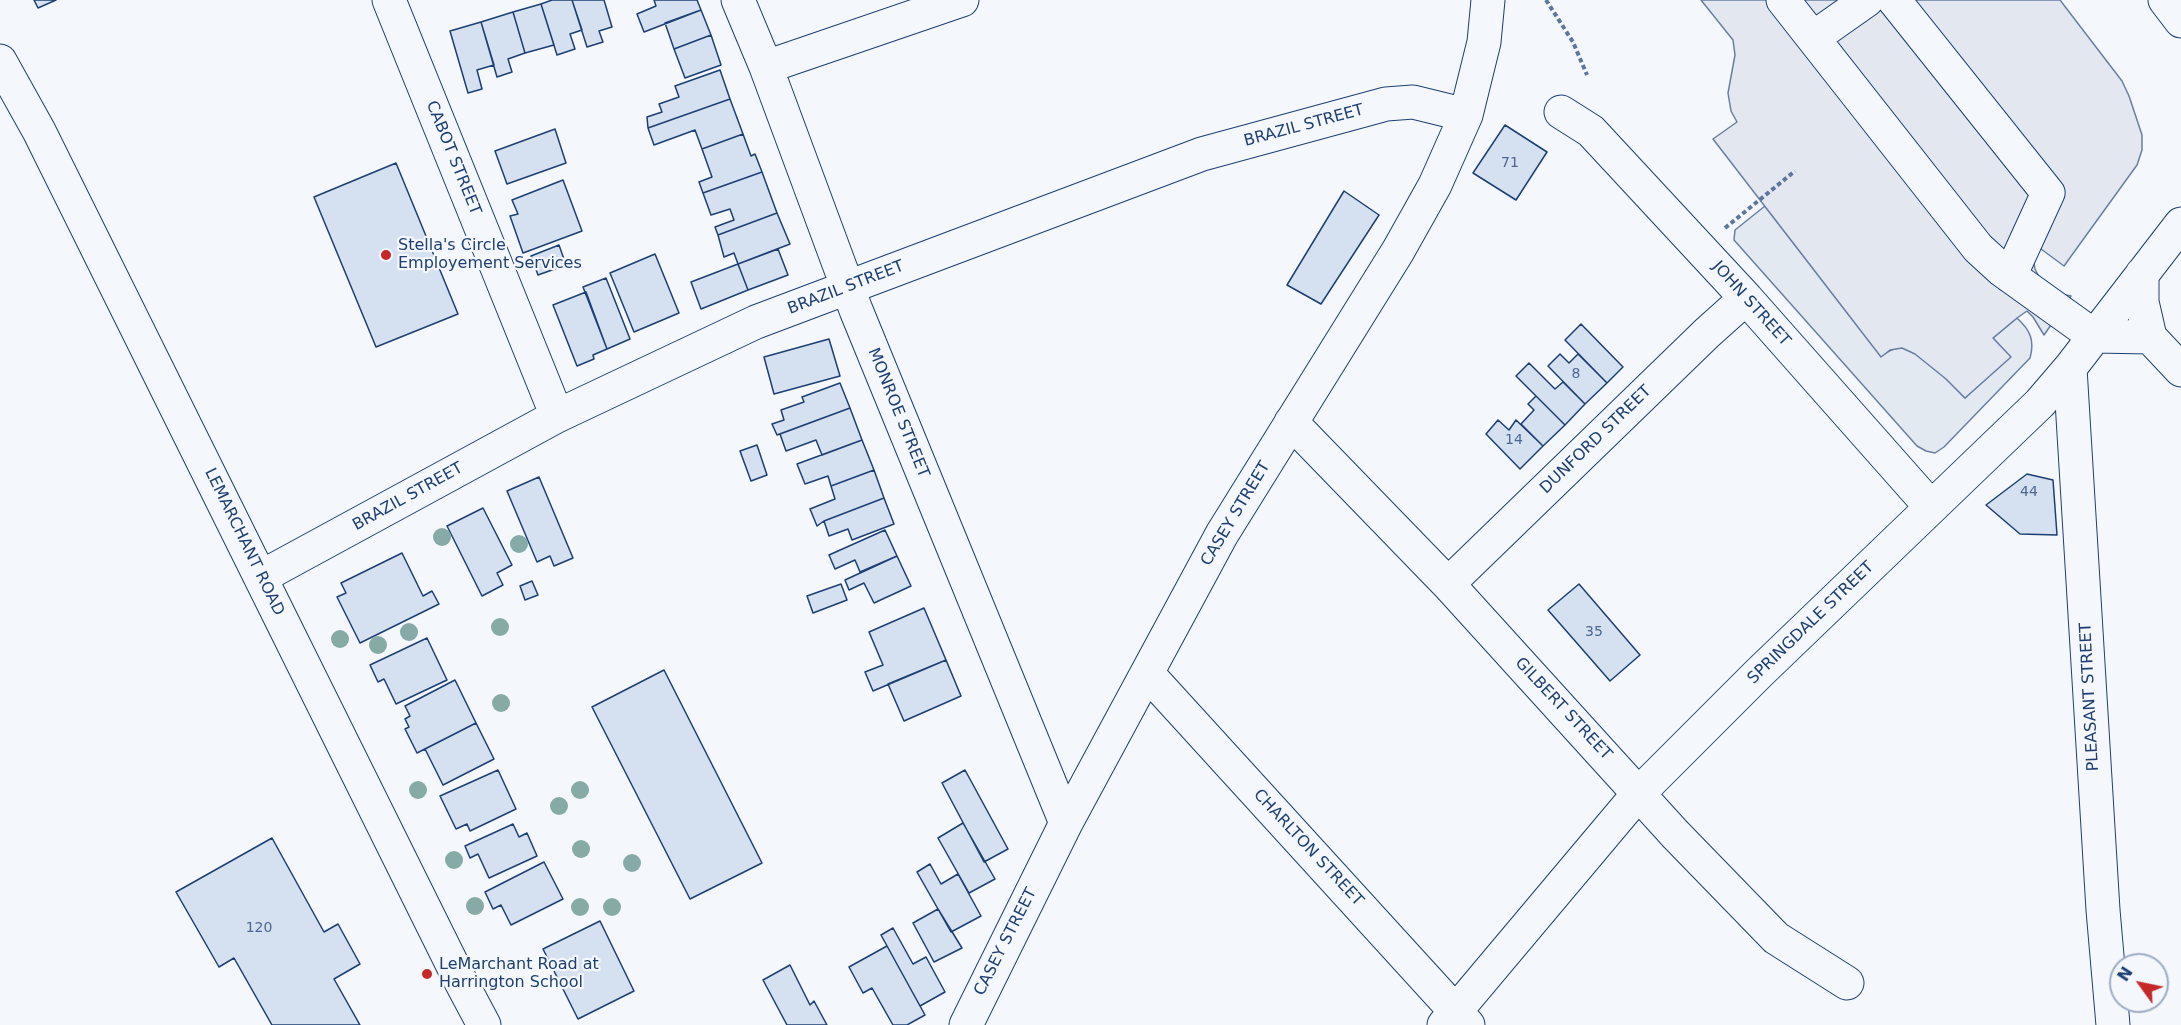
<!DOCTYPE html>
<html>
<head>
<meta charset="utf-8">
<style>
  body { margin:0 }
  #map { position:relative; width:2181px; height:1025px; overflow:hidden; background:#f4f7fb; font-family:"DejaVu Sans",sans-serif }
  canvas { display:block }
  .north { position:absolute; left:2109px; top:953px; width:60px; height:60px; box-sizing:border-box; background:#f4f7fb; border:2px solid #9eadc5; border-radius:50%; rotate:303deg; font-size:16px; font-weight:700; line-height:24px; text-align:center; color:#1d3f73 }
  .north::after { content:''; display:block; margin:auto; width:21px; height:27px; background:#c62828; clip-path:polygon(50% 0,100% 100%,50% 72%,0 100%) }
</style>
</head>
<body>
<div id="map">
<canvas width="2181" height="1025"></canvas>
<div class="north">N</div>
</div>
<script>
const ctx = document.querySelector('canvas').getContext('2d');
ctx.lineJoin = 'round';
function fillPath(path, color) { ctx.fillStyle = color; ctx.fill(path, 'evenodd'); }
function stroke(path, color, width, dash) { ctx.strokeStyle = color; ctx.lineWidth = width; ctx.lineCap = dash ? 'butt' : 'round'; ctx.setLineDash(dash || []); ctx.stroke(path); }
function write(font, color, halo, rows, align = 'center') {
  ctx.font = font + ' "DejaVu Sans",sans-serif'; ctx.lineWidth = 4.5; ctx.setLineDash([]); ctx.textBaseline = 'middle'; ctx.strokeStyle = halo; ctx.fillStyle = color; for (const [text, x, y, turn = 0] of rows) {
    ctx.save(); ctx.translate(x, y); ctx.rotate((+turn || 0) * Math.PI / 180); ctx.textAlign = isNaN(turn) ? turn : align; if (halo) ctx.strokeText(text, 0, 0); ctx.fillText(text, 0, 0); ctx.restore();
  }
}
const green = new Path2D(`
  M1765 206 1881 356C1888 352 1894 347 1903 348 1924 353 1950 383 1965 398L2010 357 1993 338 2017 318C2030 330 2035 340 2030 358L1944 447 1935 453 1926 451 1917 446 1734 240 1735 230Z`);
fillPath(green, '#e3e9f0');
stroke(green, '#687fa3', 1.5);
const parking = new Path2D(`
  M1701 0H2060L2122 81 2129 96 2142 135V150L2137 165 2064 266 2037 246 2033 259 2035 269 2042 283 2056 293 2071 296 2044 335 2033 317 2027 311 2017 318 1993 338 2011 357 1965 398 1946 379 1915 354 1902 348 1890 350 1881 357 1713 139 1737 122 1731 111 1728 93 1735 55 1733 40Z`);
fillPath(parking, '#e3e8f0');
stroke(parking, '#687fa3', 1.5);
const building = new Path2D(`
  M34 0H56L38 8Z
  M552 0H572L582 30 570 34 575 49 557 55 541 4Z
  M572 0H604L612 27 599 31 603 42 587 47Z
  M654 0H697L701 10 644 32 637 14 656 6Z
  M541 4 554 45 525 53 513 12Z
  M701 10 711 35 674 49 665 23Z
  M513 12 525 53 508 59 512 72 497 77 481 22Z
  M481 22 494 65 477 70 482 89 468 93 450 31Z
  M711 35 721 65 685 78 674 49Z
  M720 70 730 99 648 128 647 117 662 112 659 104 679 97 675 86Z
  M730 99 743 134 702 149 695 130 654 145 648 128Z
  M1505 125 1547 152 1516 200 1473 173Z
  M555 129 566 163 507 184 495 151Z
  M743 134 751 156 755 154 762 172 703 193 699 182 712 177 702 149Z
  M396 163 458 314 376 347 314 197Z
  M762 172 777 213 718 235 715 227 734 220 730 209 711 215 703 193Z
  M563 180 582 231 523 253 510 216 518 214 512 200Z
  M1344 191 1379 215 1321 304 1287 285Z
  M777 213 790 244 738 264 734 253 724 257 718 235Z
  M559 245 566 265 538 275 531 256Z
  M778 249 788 275 748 290 738 264Z
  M655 254 679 313 634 332 610 273Z
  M738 264 748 290 701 309 691 282Z
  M606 278 630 339 607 349 583 287Z
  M586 292 607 349 593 355 594 359 577 366 553 305Z
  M1581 324 1623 367 1607 383 1565 340Z
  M829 339 840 376 774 394 764 357Z
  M1560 354 1569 363 1578 354 1607 383 1585 404 1548 366Z
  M1529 363 1555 389 1563 382 1585 404 1565 425 1516 376Z
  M840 383 850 408 777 435 772 424 784 420 781 410 804 402 802 397Z
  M1536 396 1565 425 1543 446 1521 424 1534 410 1528 404Z
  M850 408 862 440 822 455 816 440 786 451 780 434Z
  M1498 420 1509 430 1516 420 1543 446 1520 469 1486 434Z
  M862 440 874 470 831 486 828 476 805 484 797 464Z
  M757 445 767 475 751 481 740 451Z
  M874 470 884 498 824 521 817 526 810 509 835 499 831 486Z
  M2027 474 2053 480 2057 535 2020 534 1986 505Z
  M539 477 573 558 554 566 550 556 537 562 507 491Z
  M884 498 894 524 852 540 848 529 829 536 824 521Z
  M483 508 512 565 497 573 503 585 482 596 447 526Z
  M885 530 897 556 860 572 855 560 835 569 829 555Z
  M402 553 423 596 432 591 439 604 360 643 337 597 346 593 341 583Z
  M897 556 911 586 874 603 864 583 849 590 845 580Z
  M532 581 538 595 525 600 520 586Z
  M841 584 847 600 813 613 807 596Z
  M1579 584 1640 655 1610 681 1548 610Z
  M924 608 946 660 873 691 865 672 883 665 869 632Z
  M427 638 447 680 396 704 384 679 378 682 370 665Z
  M946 660 961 696 904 721 888 684Z
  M664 670 762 863 690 899 592 707Z
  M455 680 476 723 417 753 405 729 409 727 405 719 410 716 405 706Z
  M476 723 494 759 443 785 425 749Z
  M498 770 516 809 470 831 467 824 456 829 440 796Z
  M965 770 1008 849 984 862 942 783Z
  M963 823 995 879 969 893 938 838Z
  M513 824 519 837 527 833 537 856 489 878 478 854 470 858 465 846Z
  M272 838 324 932 338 924 360 964 334 979 360 1025H272L234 958 219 967 176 892Z
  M544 862 563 899 511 925 501 905 493 909 485 892Z
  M930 864 941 884 958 874 981 916 951 932 917 872Z
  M938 909 962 948 934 962 913 923Z
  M600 921 634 991 578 1019 543 949Z
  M893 928 913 964 926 957 945 992 920 1006 881 935Z
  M887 946 925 1015 907 1025H893L872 988 863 993 849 967Z
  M790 965 810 1005 814 1001 827 1025H787L763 980Z`);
fillPath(building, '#d5e0f0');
stroke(building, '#1d3f73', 1.5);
const minor = new Path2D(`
  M389 0 557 416
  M738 0 766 67 856 310 1066 823
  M1783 0 1978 248 2002 270 2094 336 2150 337
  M1894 0 2048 193 2010 276
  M1813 38 1867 0
  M766 67 962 0
  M1561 112 1591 131 1746 298 1931 507
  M2142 274V302L2150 337 2181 370
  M2070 368 2103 910 2113 1025
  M1291 422 1448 584 1675 834 1776 938 1847 983
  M261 577 557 416 756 322 1202 154 1386 104 1413 102 1466 115
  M1448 584 1707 333 1746 298
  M1147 673 1468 1025
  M966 1025 1066 823 1222 534 1398 251 1435 185 1466 115 1484 42 1488 0
  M1444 1025 1639 793 1759 673 2040 403 2070 368 2181 224`);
const major = new Path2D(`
  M2165 0 2181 21
  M0 61 39 131 459 978 484 1025`);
stroke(minor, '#1d3f73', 35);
stroke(major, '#1d3f73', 35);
stroke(new Path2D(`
  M1546 0 1573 42 1587 75
  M1725 228 1795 171`), '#5e769c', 4, [4.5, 3]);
stroke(minor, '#f4f7fb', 33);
stroke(major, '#f4f7fb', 33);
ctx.fillStyle = '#86aba6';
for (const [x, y] of [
  [442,537],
  [519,544],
  [500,627],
  [409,632],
  [340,639],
  [378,645],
  [501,703],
  [418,790],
  [580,790],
  [559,806],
  [581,849],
  [454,860],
  [632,863],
  [475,906],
  [580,907],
  [612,907]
]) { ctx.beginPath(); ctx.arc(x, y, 9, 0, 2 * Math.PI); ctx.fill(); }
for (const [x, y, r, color] of [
  [386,255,6,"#c62828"],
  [427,974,6,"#c62828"]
]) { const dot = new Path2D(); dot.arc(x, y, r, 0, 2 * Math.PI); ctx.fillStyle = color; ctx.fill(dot); stroke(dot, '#f4f7fb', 2); }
write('14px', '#4b6792', null, [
  ["71",1510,163],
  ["8",1576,374],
  ["14",1514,440],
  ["44",2029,492],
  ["35",1594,632],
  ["120",259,928]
]);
write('16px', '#1d3f73', '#f4f7fb', [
  ["BRAZIL STREET",1304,126,-15],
  ["CABOT STREET",453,158,68],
  ["BRAZIL STREET",846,288,-21],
  ["JOHN STREET",1751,304,48],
  ["MONROE STREET",898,413,68],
  ["DUNFORD STREET",1596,440,-44],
  ["BRAZIL STREET",408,497,-29],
  ["CASEY STREET",1236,514,-59],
  ["LEMARCHANT ROAD",244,542,64],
  ["SPRINGDALE STREET",1811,623,-44],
  ["PLEASANT STREET",2090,697,-93],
  ["GILBERT STREET",1563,709,47],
  ["CHARLTON STREET",1308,848,47],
  ["CASEY STREET",1006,942,-63]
]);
write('16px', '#1d3f73', '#f4f7fb', [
  ["Stella's Circle",398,246],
  ["Employement Services",398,264],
  ["LeMarchant Road at",439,965],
  ["Harrington School",439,983]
], 'left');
</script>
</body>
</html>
